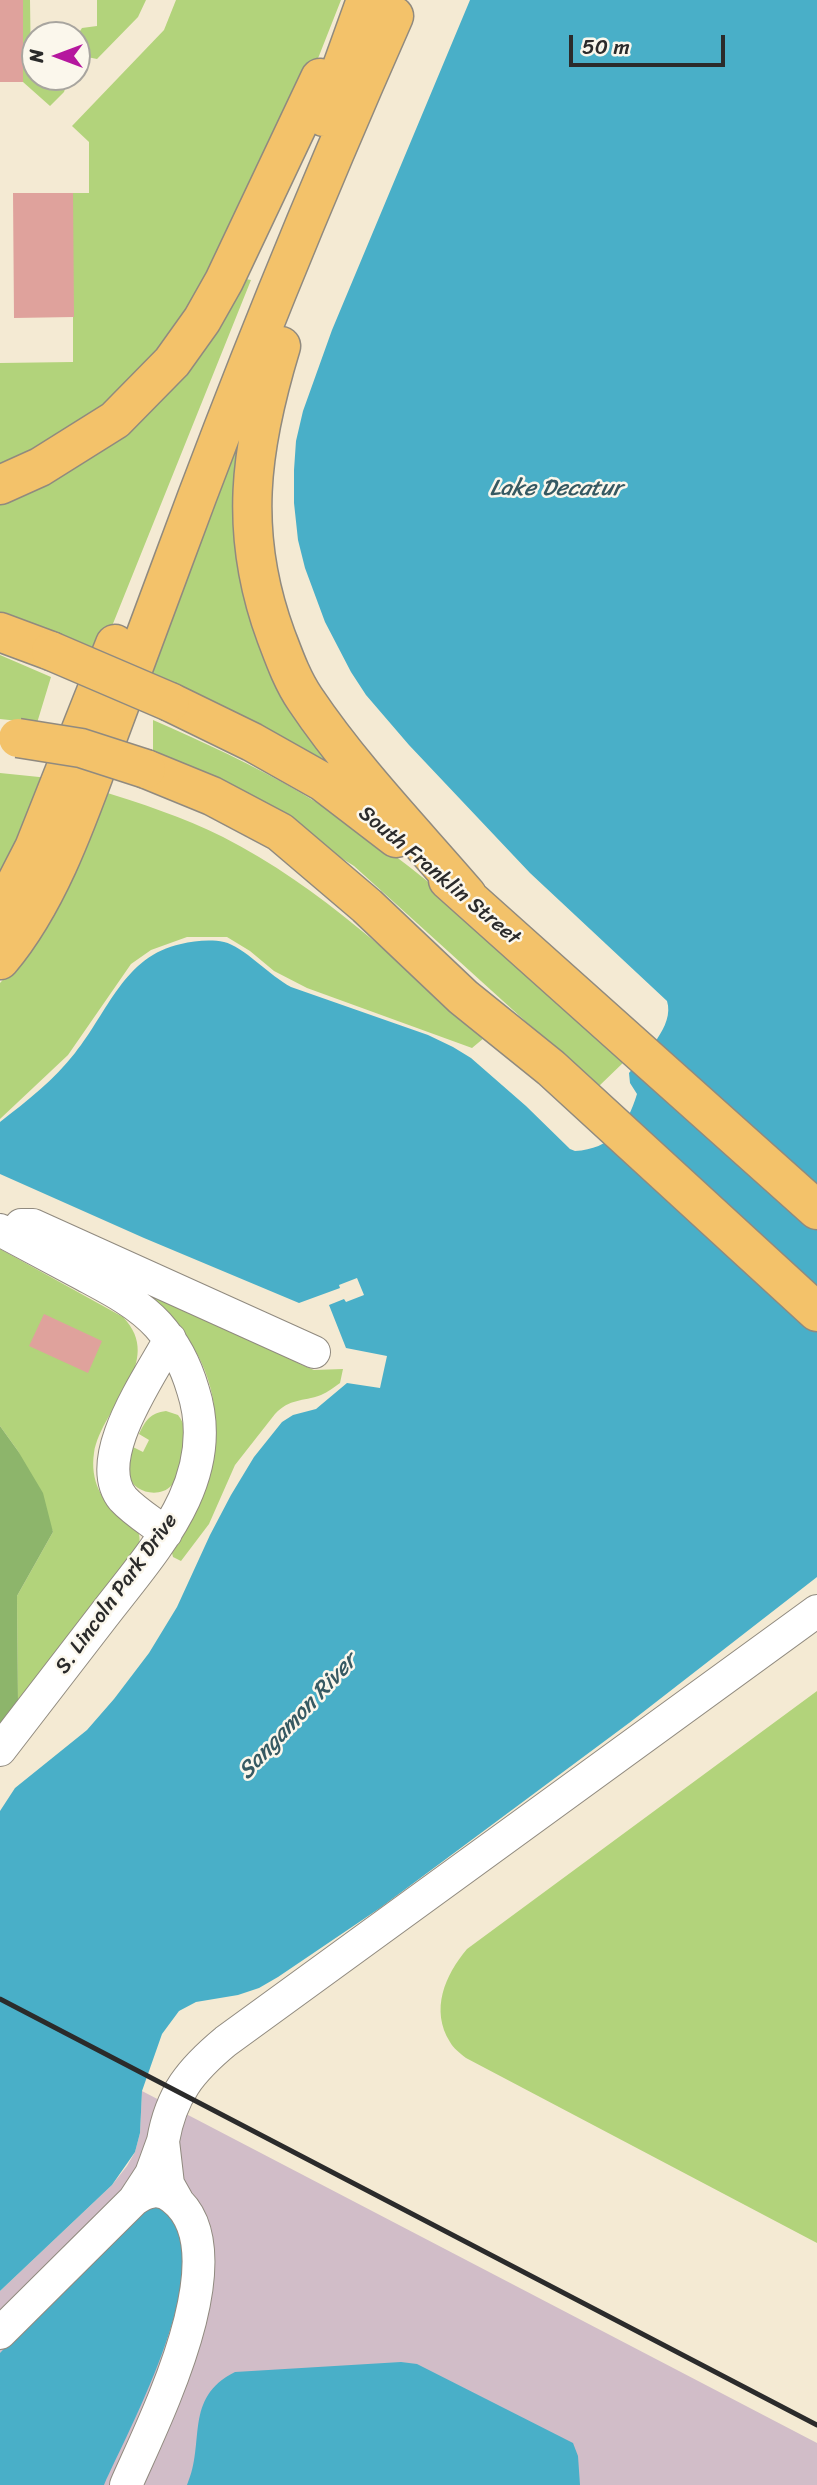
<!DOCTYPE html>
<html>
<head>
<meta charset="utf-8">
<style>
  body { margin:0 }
  #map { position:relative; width:817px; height:2485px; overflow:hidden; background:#f4ead3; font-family:Sriracha,sans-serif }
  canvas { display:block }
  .north { position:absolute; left:21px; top:21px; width:70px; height:70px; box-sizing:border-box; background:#fbf7ec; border:2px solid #a8a59f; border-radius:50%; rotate:270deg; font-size:19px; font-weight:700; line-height:28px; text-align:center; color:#2b2b2b }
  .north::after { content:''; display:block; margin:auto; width:24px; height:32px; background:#b5179e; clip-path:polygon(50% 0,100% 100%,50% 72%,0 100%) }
  .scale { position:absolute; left:569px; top:35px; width:156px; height:32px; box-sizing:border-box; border:4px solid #2b2b2b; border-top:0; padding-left:9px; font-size:21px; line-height:24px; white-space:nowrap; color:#2b2b2b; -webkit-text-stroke:5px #fbf7ec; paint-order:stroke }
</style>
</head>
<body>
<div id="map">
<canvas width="817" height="2485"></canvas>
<div class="north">N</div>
<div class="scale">50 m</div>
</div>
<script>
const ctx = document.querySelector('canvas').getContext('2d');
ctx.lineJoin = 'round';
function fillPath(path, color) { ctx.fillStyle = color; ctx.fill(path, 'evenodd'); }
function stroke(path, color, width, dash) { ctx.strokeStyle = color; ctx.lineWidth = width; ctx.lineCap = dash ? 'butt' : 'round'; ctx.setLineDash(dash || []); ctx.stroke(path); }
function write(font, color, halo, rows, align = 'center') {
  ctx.font = font + ' Sriracha,sans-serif'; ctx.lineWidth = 5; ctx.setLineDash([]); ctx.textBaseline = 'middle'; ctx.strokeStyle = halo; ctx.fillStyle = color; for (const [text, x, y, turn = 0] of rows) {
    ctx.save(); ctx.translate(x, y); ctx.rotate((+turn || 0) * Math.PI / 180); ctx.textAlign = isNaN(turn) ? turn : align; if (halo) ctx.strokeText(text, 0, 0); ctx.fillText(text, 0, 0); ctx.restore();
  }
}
fillPath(new Path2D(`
  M142 2091 817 2443V2485H0V2291L112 2185 127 2166 135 2152 140 2133Z`), '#d1bdc8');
fillPath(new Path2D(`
  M23 0H30L31 69H35V77H62L66 86 64 92 50 106 23 82Z
  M97 0H146L138 17 97 59 87 57 80 49V31L82 28 97 26Z
  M176 0H341L304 94 202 297 131 391 0 476V363L73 362V193H89V142L72 126 164 30Z
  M241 278 251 280 100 656 0 623V503Z
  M256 378 236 513 353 785 143 675Z
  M0 655 51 677 37 723 0 719Z
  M153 720C203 742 254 765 301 793 423 864 524 965 626 1060L598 1087 354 866 286 823 153 753Z
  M0 773 49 778 0 893Z
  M98 790C140 803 183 817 223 837 321 887 402 965 484 1038L472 1048 307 988 274 971 250 951 227 937H187L151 950 131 964 68 1055 0 1119V983L12 970Z
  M37 1236 137 1277 302 1365 314 1370 343 1369 340 1383C334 1387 328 1392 321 1395 302 1402 290 1398 275 1414L235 1465 209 1524 181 1561 173 1557 172 1553C227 1475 237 1376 160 1308Z
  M0 1249 123 1317C166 1362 102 1406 94 1453 90 1480 101 1502 123 1518 128 1522 136 1525 138 1532 141 1538 139 1546 138 1553L18 1703 17 1596 53 1532 18 1451 0 1426Z
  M166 1411 178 1415C186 1425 185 1433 184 1446 183 1459 182 1476 171 1486 158 1499 132 1492 128 1474 126 1464 129 1456 133 1447L143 1452 149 1440 139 1434C146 1420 150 1413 166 1411Z
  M817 1691V2243L466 2058C461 2054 453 2048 450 2042 430 2010 445 1975 467 1949Z`), '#b2d37b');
fillPath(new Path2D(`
  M0 1426 18 1451 43 1493 53 1532 17 1596 18 1703 0 1724Z`), '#8db56b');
fillPath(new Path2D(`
  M470 0H817V1577L629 1723 380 1908 278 1977 259 1988 238 1995 196 2002 179 2011 162 2034 142 2091 140 2133 135 2152 112 2185 0 2291V1811L15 1788 87 1730 114 1699 149 1653 177 1607 210 1535 231 1495 254 1457 282 1422 293 1415 316 1409 347 1383 380 1388 387 1356 346 1348 329 1305 344 1299 346 1302 364 1295 357 1278 339 1285 340 1288 299 1303 144 1238 0 1174V1122C27 1101 54 1080 75 1053 108 1012 124 956 181 944 194 941 210 939 224 942 243 946 270 976 291 987L428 1035 453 1047 471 1058 526 1106 570 1149 575 1151C611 1149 627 1127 637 1094L630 1083 629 1073C644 1055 675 1026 667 1001L530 873 409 745 366 695 351 672 325 622 305 568 298 540 294 503V470L296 441 303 411 332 330Z
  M157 2206C168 2210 170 2215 175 2225 208 2283 130 2427 104 2485H0V2353L127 2223 147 2208Z
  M401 2362 417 2364 573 2443 578 2456 580 2485H187C206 2443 183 2398 235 2372Z`), '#49afc8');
fillPath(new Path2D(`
  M0 0H23V82H0Z
  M13 193H73L74 317 14 318Z
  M44 1314 102 1341 88 1373 29 1346Z`), '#dfa29c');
const minor = new Path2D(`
  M21 1225H33L314 1352
  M0 1230C28 1245 56 1260 84 1275 110 1289 138 1303 158 1325 175 1344 186 1366 193 1390 222 1479 154 1550 104 1615 69 1660 35 1705 0 1750
  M166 1533C152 1522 135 1512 123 1499 90 1459 150 1377 170 1339
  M163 2141C171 2094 191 2070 226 2041L817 1611
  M134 2200 151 2174 163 2141 168 2184 177 2200
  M0 2333 134 2200C146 2191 160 2187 173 2198 242 2251 152 2425 126 2485`);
const major = new Path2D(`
  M324 117 366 0
  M281 346C250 448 238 533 276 636 284 657 292 680 305 699 352 769 412 831 467 895
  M0 485 40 467 115 420 172 362 202 320 224 281 320 78
  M0 632 51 651
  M170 702 252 742 323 782 396 838
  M146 769 212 796 280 832 367 906 463 997 551 1068 817 1312
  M448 880 817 1210
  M0 914 34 848 115 644
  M0 960C49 902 78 818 104 747 127 686 149 625 172 564 240 379 314 197 394 16`);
stroke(minor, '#908a7f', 34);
stroke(major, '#908a7f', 41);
stroke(minor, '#fff', 32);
stroke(major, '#f3c26a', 38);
stroke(new Path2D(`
  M0 1999 817 2425`), '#2b2b2b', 5);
const majorBridge = new Path2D(`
  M51 651 170 702
  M18 738 81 748 146 769`);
stroke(majorBridge, '#908a7f', 41, []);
stroke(majorBridge, '#f3c26a', 38);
write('21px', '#2b2b2b', '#fbf7ec', [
  ["South Franklin Street",439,876,40],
  ["S. Lincoln Park Drive",117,1594,-54]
]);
write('italic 23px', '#365962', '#fbf7ec', [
  ["Lake Decatur",556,489],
  ["Sangamon River",298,1717,-47]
]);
</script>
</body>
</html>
